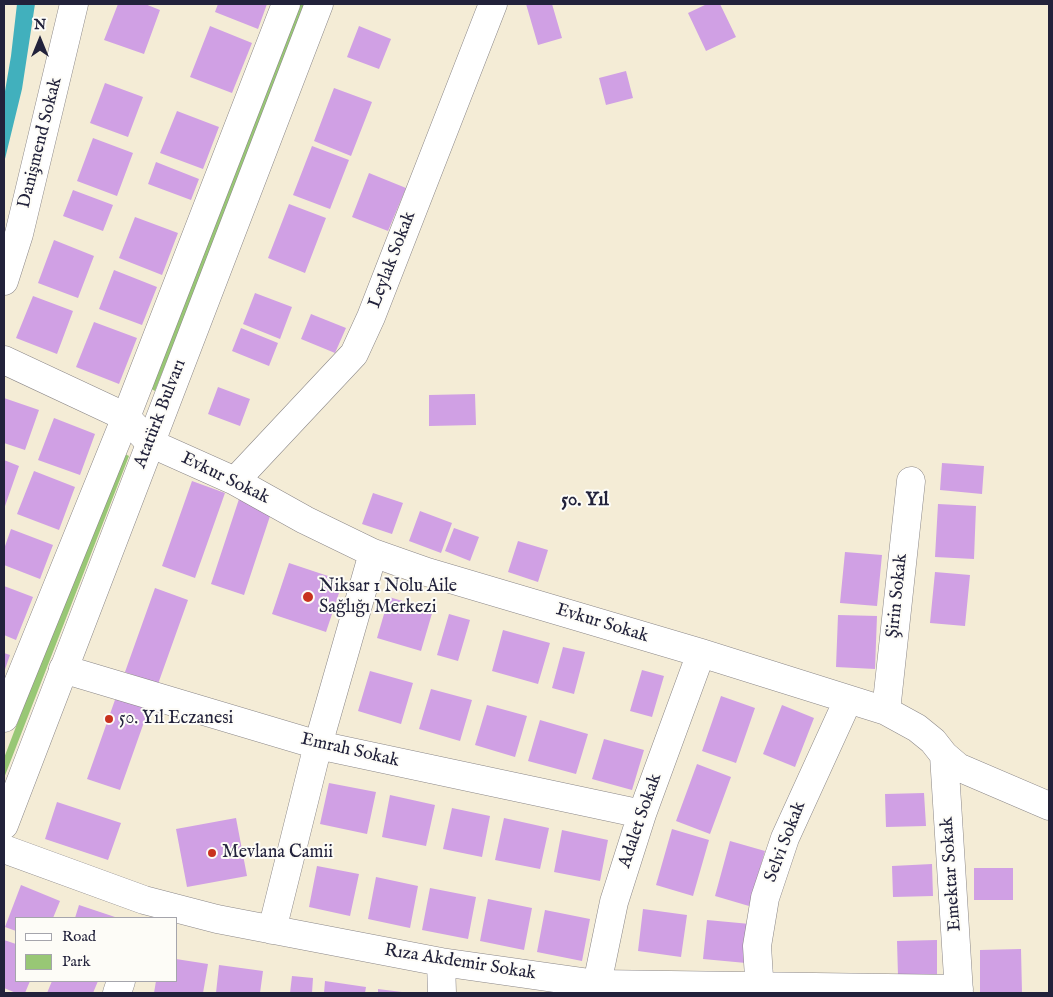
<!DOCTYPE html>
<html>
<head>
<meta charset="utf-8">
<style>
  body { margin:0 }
  #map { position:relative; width:1053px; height:997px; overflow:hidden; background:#f4ecd6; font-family:"IM FELL English",serif }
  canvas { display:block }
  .frame { position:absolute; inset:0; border:5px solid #22223b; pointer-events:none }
  .legend { position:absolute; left:15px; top:917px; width:162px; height:65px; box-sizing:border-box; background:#fdfcf7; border:1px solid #a5a5ac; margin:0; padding:6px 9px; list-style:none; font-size:15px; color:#22223b }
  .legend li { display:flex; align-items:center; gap:10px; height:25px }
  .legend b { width:25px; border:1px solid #a5a5ac }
  .north { position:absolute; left:15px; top:15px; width:50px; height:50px; -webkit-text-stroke:4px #fdfcf7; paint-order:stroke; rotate:0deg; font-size:14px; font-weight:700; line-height:20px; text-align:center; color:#22223b }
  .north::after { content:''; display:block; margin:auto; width:18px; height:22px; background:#22223b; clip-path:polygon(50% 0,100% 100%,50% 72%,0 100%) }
</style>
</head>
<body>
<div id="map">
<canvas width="1053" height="997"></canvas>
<div class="frame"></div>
<ul class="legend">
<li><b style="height:6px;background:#fff"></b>Road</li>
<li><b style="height:14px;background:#98c775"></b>Park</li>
</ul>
<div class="north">N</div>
</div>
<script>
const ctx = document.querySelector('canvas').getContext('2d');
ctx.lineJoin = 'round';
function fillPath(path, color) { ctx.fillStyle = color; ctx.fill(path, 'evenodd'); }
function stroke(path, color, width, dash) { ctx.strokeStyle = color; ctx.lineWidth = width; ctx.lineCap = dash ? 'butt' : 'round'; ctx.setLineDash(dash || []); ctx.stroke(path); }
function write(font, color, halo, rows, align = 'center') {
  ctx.font = font + ' "IM FELL English",serif'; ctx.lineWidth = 4; ctx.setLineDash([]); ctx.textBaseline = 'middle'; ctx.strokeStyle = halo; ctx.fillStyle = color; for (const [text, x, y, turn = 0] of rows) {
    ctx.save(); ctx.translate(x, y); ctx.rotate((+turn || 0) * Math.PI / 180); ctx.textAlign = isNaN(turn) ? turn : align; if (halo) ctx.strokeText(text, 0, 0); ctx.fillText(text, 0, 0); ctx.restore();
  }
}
fillPath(new Path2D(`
  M298 4H309L155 391 148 387Z
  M121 452 129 456 4 778V758Z`), '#98c775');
fillPath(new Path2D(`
  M17 4H35L22 89 4 163V97L11 56Z`), '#41b0bd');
fillPath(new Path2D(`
  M118 4H145L160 10 144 54 104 40Z
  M218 4H267L258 29 215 12Z
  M526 4H552L562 38 538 45Z
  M707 4H720L736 37 706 51 688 13Z
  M210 26 252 43 232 93 190 77Z
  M359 26 391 39 379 69 347 57Z
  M626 71 633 98 606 105 599 78Z
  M105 83 143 97 128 137 90 123Z
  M334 88 372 102 351 156 314 141Z
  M177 111 219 127 203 169 160 153Z
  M93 138 133 153 117 196 77 181Z
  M312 146 349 160 330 209 293 195Z
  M156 162 199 179 191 200 148 184Z
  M369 173 406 188 388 231 352 217Z
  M73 190 113 205 103 231 63 216Z
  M289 204 326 218 305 273 268 258Z
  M135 217 178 233 162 275 119 258Z
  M54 240 94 256 78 298 38 283Z
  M114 270 157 287 142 325 99 309Z
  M255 293 292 307 280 339 243 324Z
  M33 296 73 311 57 354 16 338Z
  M311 314 346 328 335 353 301 339Z
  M94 322 137 338 119 384 76 367Z
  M241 328 278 343 269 366 232 351Z
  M218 387 250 399 240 426 208 414Z
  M475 394 476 425 429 426V395Z
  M4 398 39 410 25 450 4 443Z
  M54 418 95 434 80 475 38 460Z
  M4 460 19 466 4 509Z
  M942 463 984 466 982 494 940 490Z
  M34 471 75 487 59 530 17 514Z
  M192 481 225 493 195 578 162 566Z
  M373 493 403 503 392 534 362 524Z
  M239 499 272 510 244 595 211 584Z
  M938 504 976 506 974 559 935 557Z
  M420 511 452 523 441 553 409 541Z
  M454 528 479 537 470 561 445 551Z
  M11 529 53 545 40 579 4 565V549Z
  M518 541 548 550 538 582 508 572Z
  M845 552 882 555 877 606 840 603Z
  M289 563 343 581 326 632 272 614Z
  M935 572 970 575 965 626 930 623Z
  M4 586 33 597 16 640 4 635Z
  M155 588 188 600 158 684 125 672Z
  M389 597 433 610 421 651 377 638Z
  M449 614 470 620 458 661 437 655Z
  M838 615 877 616 875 669 836 667Z
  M503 630 550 643 538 684 492 671Z
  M563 647 585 652 574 694 552 688Z
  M4 653 10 655 4 672Z
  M642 670 664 676 652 717 630 711Z
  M370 671 413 683 401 724 358 711Z
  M431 689 472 700 460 741 419 729Z
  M721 696 755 708 736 763 702 751Z
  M116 697 149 708 120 790 87 779Z
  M487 705 527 716 515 757 475 745Z
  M782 705 814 718 795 767 763 754Z
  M540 720 588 734 576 774 528 761Z
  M604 739 644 750 632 790 592 779Z
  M697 764 731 777 710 834 676 821Z
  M329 783 376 792 367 834 320 824Z
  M924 793 926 826 886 827 885 794Z
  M390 795 435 805 426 846 382 837Z
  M57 802 121 823 108 860 45 839Z
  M452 808 490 816 482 857 443 849Z
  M236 818 247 876 187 887 176 829Z
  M504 818 549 828 540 869 495 860Z
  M672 829 709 840 693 896 656 885Z
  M562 830 608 840 600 881 554 872Z
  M730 841 765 851 749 906 715 896Z
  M932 864 933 896 893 897 892 866Z
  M317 866 359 874 350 916 309 907Z
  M974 868H1013V900H974Z
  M376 877 418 886 410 928 368 919Z
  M21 885 60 901 53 918H16V931L5 927Z
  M430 888 476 897 468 939 422 930Z
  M488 899 532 908 524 950 480 941Z
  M79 905 118 918H75Z
  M643 909 687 915 681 957 638 951Z
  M545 910 590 919 582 961 537 952Z
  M707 920 750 924 746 963 703 959Z
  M4 940 16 944V981H30L25 993H16L4 988Z
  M937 940V975L898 976 897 941Z
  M1021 949 1022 993H980V950Z
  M176 959 208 964 203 993H154L156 981H176Z
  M219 965 263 971 260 993H216Z
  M292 976 313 978 312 993H290Z
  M52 981H98L93 993H47Z
  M325 981 366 987 365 993H324Z
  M378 989 402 992V993H378Z`), '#d0a0e4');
const minor = new Path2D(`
  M4 281 19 234 74 4
  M4 360 126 417 150 443 235 481 305 520 373 553 427 572 701 653 886 711 917 728 933 741 944 755 958 767 1049 806
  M235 481 354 354 371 317 493 4
  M63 669 318 745 642 814
  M886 711 911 481
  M944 755 959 993
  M4 849 144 900 217 919 441 962 597 984 959 989
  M272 930 318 745 373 553
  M441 962 442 993
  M117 993 121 981
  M599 993 597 984 614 902 642 814 701 653
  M760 993 757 946 765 898 785 838 848 700`);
const major = new Path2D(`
  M4 718 126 417 286 4
  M4 825 319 4`);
stroke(minor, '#8b8788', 29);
stroke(major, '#8b8788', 29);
stroke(minor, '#fff', 28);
stroke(major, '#fff', 28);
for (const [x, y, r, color] of [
  [308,597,6,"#c8321e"],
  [109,719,5,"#c8321e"],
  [212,853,5,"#c8321e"]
]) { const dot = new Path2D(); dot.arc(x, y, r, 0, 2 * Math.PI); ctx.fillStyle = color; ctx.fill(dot); stroke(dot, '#fdfcf7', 2); }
write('18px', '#22223b', '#fdfcf7', [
  ["Danişmend Sokak",41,143,-76],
  ["Leylak Sokak",393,260,-69],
  ["Atatürk Bulvarı",161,414,-69],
  ["Evkur Sokak",225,479,26],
  ["Şirin Sokak",898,596,-84],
  ["Evkur Sokak",602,624,17],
  ["Emrah Sokak",350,751,13],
  ["Adalet Sokak",641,821,-71],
  ["Selvi Sokak",786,842,-69],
  ["Emektar Sokak",952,874,-94],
  ["Rıza Akdemir Sokak",460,963,9]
]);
write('18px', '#22223b', '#fdfcf7', [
  ["Niksar 1 Nolu Aile",319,587],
  ["Sağlığı Merkezi",319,608],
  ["50. Yıl Eczanesi",119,719],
  ["Mevlana Camii",222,853]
], 'left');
write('bold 19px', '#22223b', '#fdfcf7', [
  ["50. Yıl",585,501]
]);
</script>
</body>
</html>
